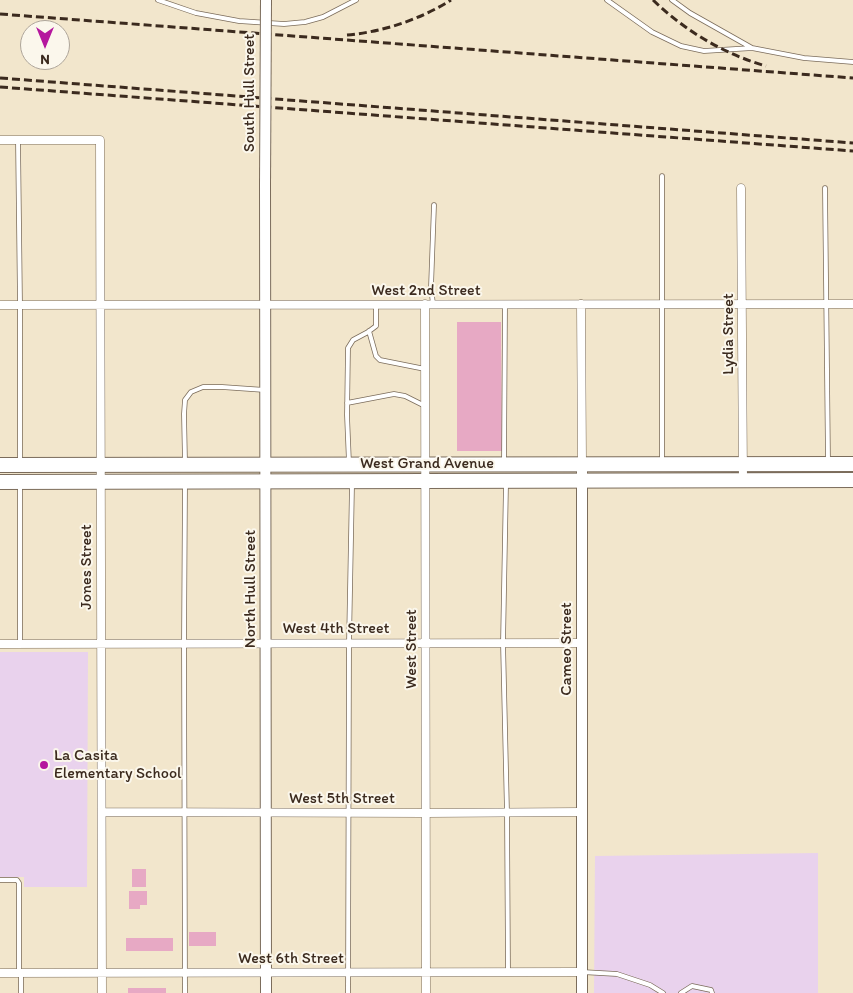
<!DOCTYPE html>
<html>
<head>
<meta charset="utf-8">
<style>
  body { margin:0 }
  #map { position:relative; width:853px; height:993px; overflow:hidden; background:#f2e6cc; font-family:Itim,sans-serif }
  canvas { display:block }
  .north { position:absolute; left:20px; top:20px; width:50px; height:50px; box-sizing:border-box; background:#fbf7ec; border:1px solid #aea59a; border-radius:50%; rotate:180deg; font-size:14px; font-weight:700; line-height:20px; text-align:center; color:#3b2a1e }
  .north::after { content:''; display:block; margin:auto; width:18px; height:22px; background:#b5179e; clip-path:polygon(50% 0,100% 100%,50% 72%,0 100%) }
</style>
</head>
<body>
<div id="map">
<canvas width="853" height="993"></canvas>
<div class="north">N</div>
</div>
<script>
const ctx = document.querySelector('canvas').getContext('2d');
ctx.lineJoin = 'round';
function fillPath(path, color) { ctx.fillStyle = color; ctx.fill(path, 'evenodd'); }
function stroke(path, color, width, dash) { ctx.strokeStyle = color; ctx.lineWidth = width; ctx.lineCap = dash ? 'butt' : 'round'; ctx.setLineDash(dash || []); ctx.stroke(path); }
function write(font, color, halo, rows, align = 'center') {
  ctx.font = font + ' Itim,sans-serif'; ctx.lineWidth = 4; ctx.setLineDash([]); ctx.textBaseline = 'middle'; ctx.strokeStyle = halo; ctx.fillStyle = color; for (const [text, x, y, turn = 0] of rows) {
    ctx.save(); ctx.translate(x, y); ctx.rotate((+turn || 0) * Math.PI / 180); ctx.textAlign = isNaN(turn) ? turn : align; if (halo) ctx.strokeText(text, 0, 0); ctx.fillText(text, 0, 0); ctx.restore();
  }
}
fillPath(new Path2D(`
  M0 652H88L87 887H24V877H0Z
  M818 853V993H594L595 856Z`), '#e9d2ed');
fillPath(new Path2D(`
  M457 322H501L502 451H457Z
  M132 869H146V887H132Z
  M129 891H147V905H140V909H129Z
  M189 932H216V946H189Z
  M126 938H173V951H126Z
  M128 988H166V993H128Z`), '#e7a9c4');
const lane = new Path2D(`
  M158 0 196 13 239 21 284 24 305 22 323 17 356 0
  M607 0 652 32 681 46 704 51 752 48 804 58 853 62
  M672 0 690 13 752 48
  M18 140 20 305V462
  M662 176V461
  M825 188 828 461
  M433 304 431 287 434 205
  M369 331 376 356 380 360 425 369
  M347 403 394 394 405 396 425 406
  M185 462 184 414 185 400 191 392 203 387H222L265 390
  M504 462 505 304
  M349 463 347 415 348 348 353 340 368 332 376 326V305
  M20 484V644
  M185 484 184 643 185 993
  M506 484 503 643 507 813 508 971
  M0 880H17L19 883V973
  M582 972 617 974 650 985 663 993
  M21 973V993
  M348 993 349 643 352 485
  M681 993 692 986 711 990 712 993`);
const street = new Path2D(`
  M0 140H100L102 993
  M741 188 743 481
  M425 304 426 993
  M581 304 582 464
  M0 305 853 304
  M0 644 582 643
  M102 812 426 813 582 812
  M0 973 582 972`);
const secondary = new Path2D(`
  M265 185 266 993
  M582 464V993`);
const highway = new Path2D(`
  M0 465 853 464
  M0 482 853 480`);
stroke(lane, '#7b6c5b', 5.5);
stroke(street, '#7b6c5b', 9);
stroke(secondary, '#7b6c5b', 12);
stroke(highway, '#7b6c5b', 16);
stroke(lane, '#fff', 4);
stroke(street, '#fff', 8);
stroke(secondary, '#fff', 10);
stroke(highway, '#fff', 14);
stroke(new Path2D(`
  M653 0C685 31 724 54 766 66
  M0 14 853 78
  M347 35C383 32 421 19 451 0
  M0 78 853 143
  M0 87 853 151`), '#3b2a1e', 3, [8, 4]);
const secondaryBridge = new Path2D(`
  M265 185 266 0`);
stroke(secondaryBridge, '#7b6c5b', 12, []);
stroke(secondaryBridge, '#fff', 10);
for (const [x, y, r, color] of [
  [44,765,5,"#b5179e"]
]) { const dot = new Path2D(); dot.arc(x, y, r, 0, 2 * Math.PI); ctx.fillStyle = color; ctx.fill(dot); stroke(dot, '#fbf7ec', 2); }
write('16px', '#3b2a1e', '#fbf7ec', [
  ["South Hull Street",250,93,-90],
  ["West 2nd Street",426,291],
  ["Lydia Street",729,334,-90],
  ["West Grand Avenue",427,464],
  ["Jones Street",87,567,-90],
  ["North Hull Street",251,589,-90],
  ["West 4th Street",336,629],
  ["West Street",412,649,-90],
  ["Cameo Street",567,649,-90],
  ["West 5th Street",342,799],
  ["West 6th Street",291,959]
]);
write('16px', '#3b2a1e', '#fbf7ec', [
  ["La Casita",54,756],
  ["Elementary School",54,774]
], 'left');
</script>
</body>
</html>
